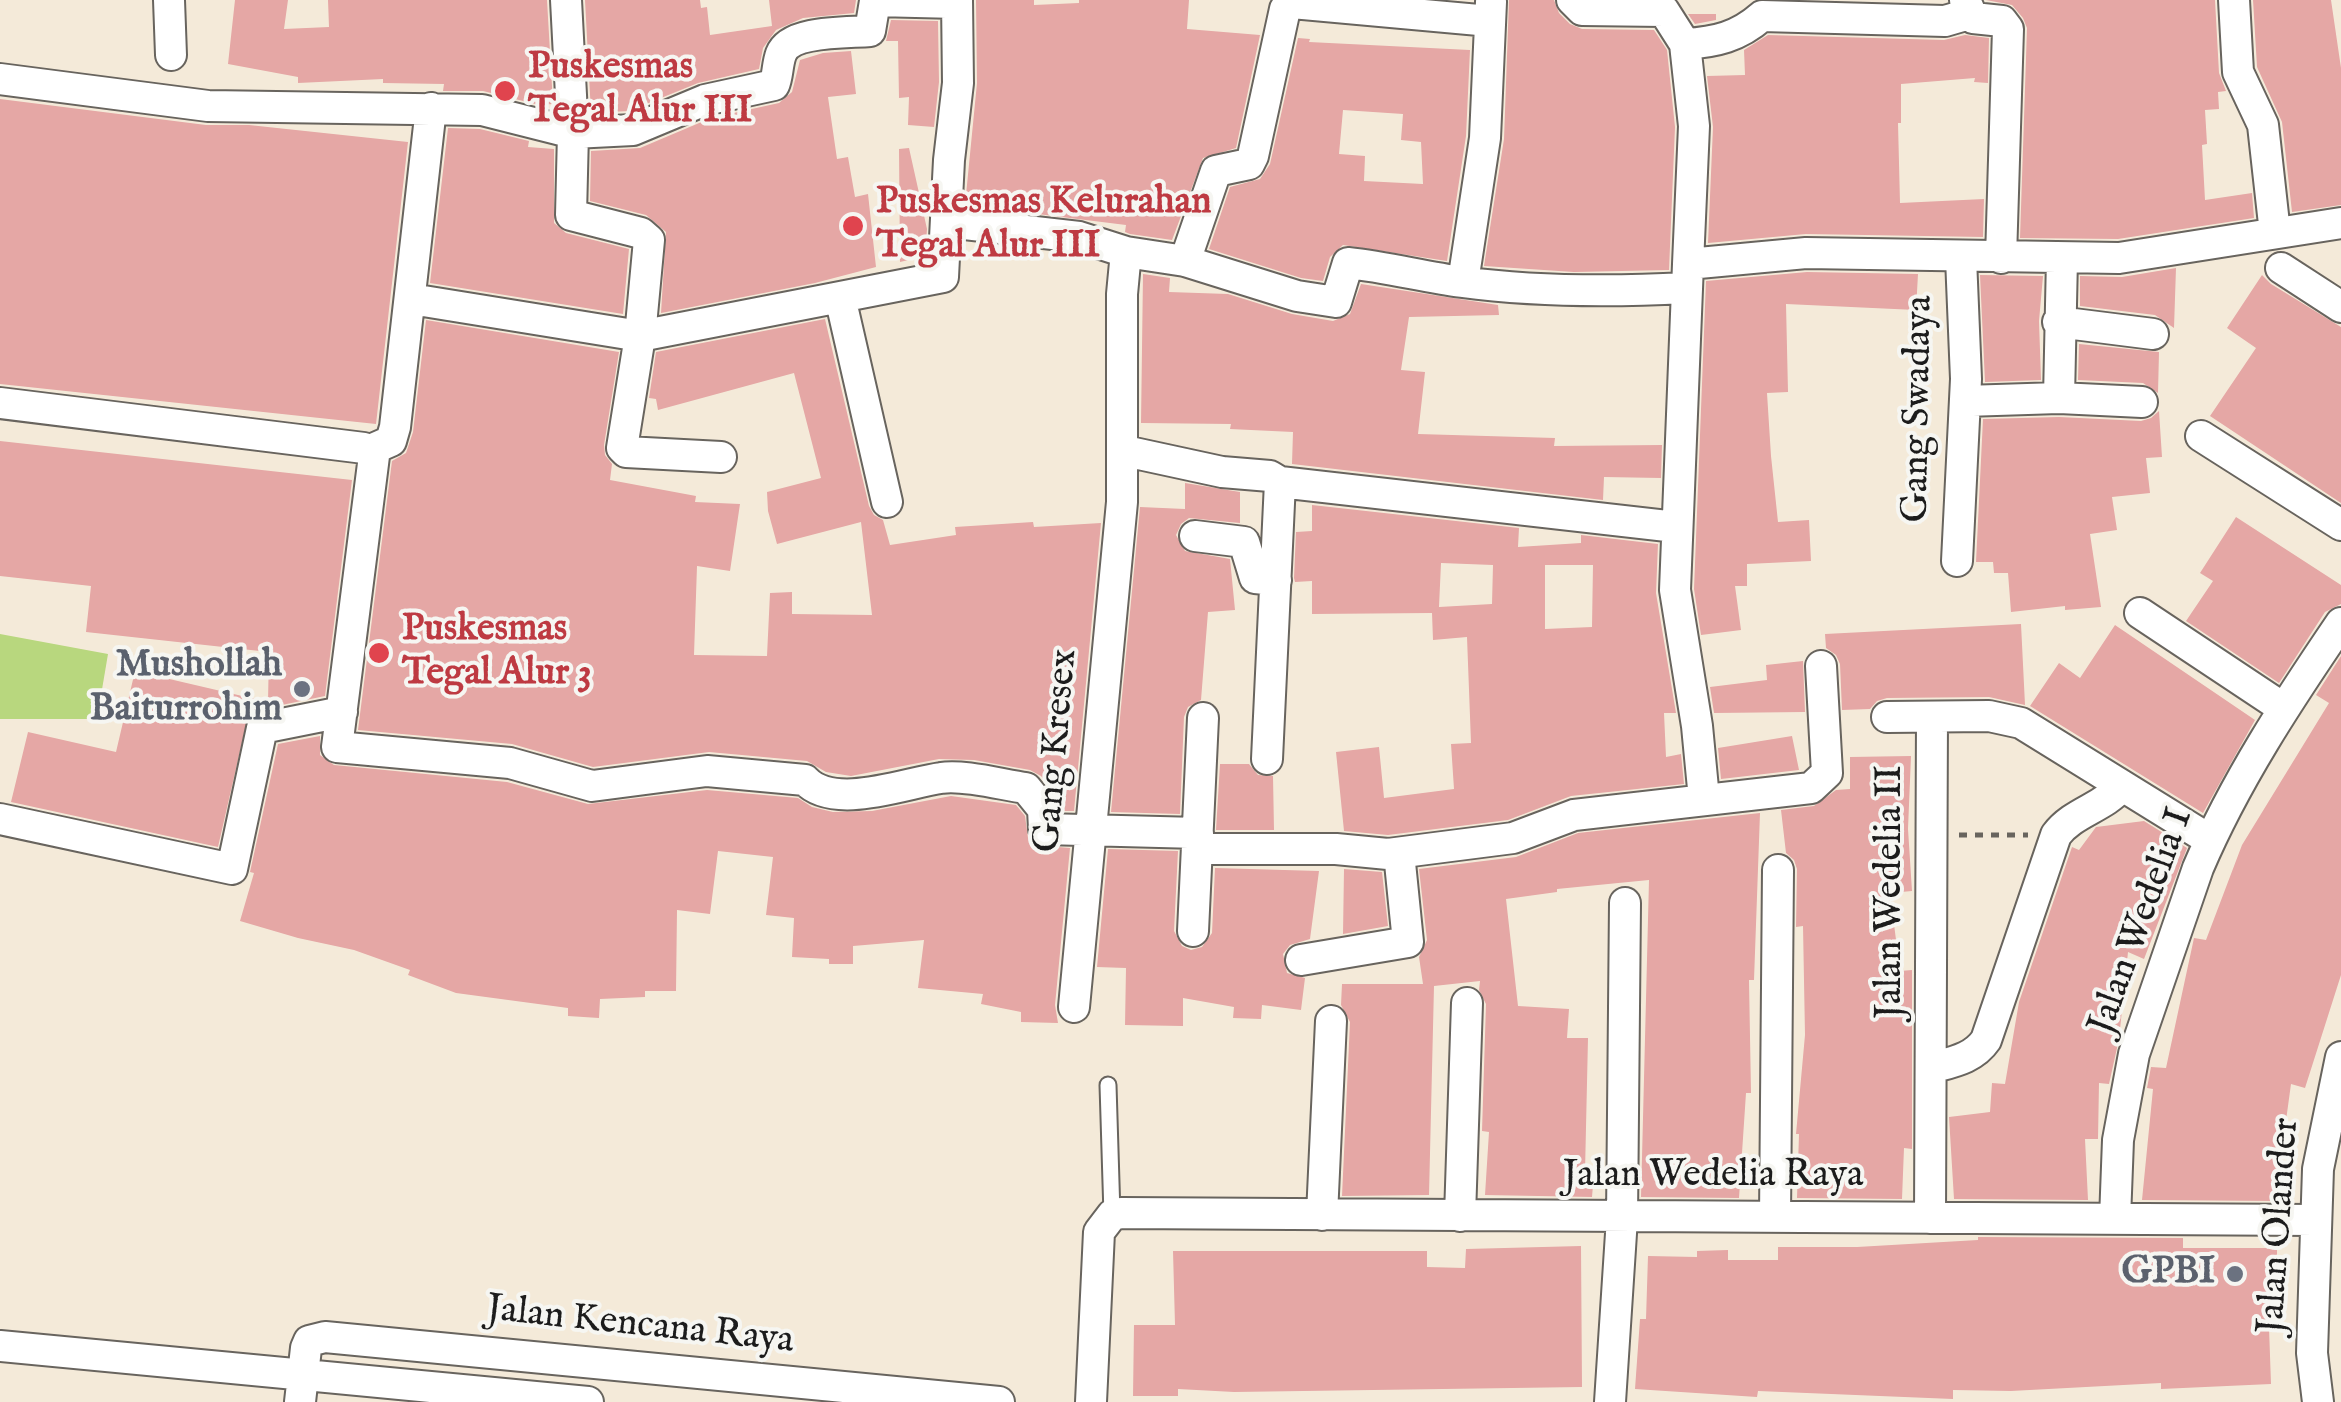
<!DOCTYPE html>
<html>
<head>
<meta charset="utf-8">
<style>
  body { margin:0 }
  canvas { display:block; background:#f4ead9 }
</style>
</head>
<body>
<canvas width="2341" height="1402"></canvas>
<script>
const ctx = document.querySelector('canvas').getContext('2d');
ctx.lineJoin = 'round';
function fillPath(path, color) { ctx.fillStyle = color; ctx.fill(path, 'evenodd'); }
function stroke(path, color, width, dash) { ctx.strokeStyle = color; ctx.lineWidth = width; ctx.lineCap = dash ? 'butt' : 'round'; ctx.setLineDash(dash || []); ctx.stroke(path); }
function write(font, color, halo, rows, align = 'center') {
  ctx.font = font + ' "IM FELL English",serif'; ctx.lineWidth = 8; ctx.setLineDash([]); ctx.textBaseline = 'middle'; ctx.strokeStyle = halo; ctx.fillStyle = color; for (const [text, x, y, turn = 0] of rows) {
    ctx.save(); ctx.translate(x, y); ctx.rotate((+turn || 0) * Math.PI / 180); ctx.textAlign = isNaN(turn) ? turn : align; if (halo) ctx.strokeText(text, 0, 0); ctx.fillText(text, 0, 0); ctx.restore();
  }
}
fillPath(new Path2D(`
  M0 634 108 654 97 719H0Z`), '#b8d77e');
fillPath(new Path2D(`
  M235 0H288L284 29 329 27 328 0H547L553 104 539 105 483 91H443L444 84 383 83V79L298 83V77L228 64Z
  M585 0H700L701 8 707 7 710 35 772 26 769 0H856L854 13 803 18 776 30 763 48 759 69 698 83 629 111 591 113Z
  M976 0H1034V5L1079 3V0H1189L1187 29 1260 35 1236 148 1203 158 1172 240 1130 234 1125 232 1126 225 965 205 977 83Z
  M1509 0H1554L1559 13 1570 24 1582 29 1654 30 1667 50 1675 127 1669 270 1574 272 1484 266 1504 139Z
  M1986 0H2215L2219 73 2226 91 2218 92 2219 109 2205 110 2207 144 2202 145 2205 200 2252 193 2254 218 2118 239 2020 238 2027 28 2023 18 2012 5Z
  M2253 0H2331L2341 68V205L2292 212 2282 122 2257 67Z
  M1688 14H1716V20L1695 24Z
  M891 20 938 21 939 82 934 127 908 125 909 97 899 98 898 41H886Z
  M1768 35 1944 40 1965 35 1989 38 1988 83 1974 82 1975 78 1901 84V123H1898L1900 203 1984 199 1983 237 1806 234 1708 243 1713 127 1707 76 1745 75 1744 50Z
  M1298 38 1310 39 1309 42 1470 50 1466 136 1447 261 1343 245 1330 257 1323 281 1301 278 1209 249 1230 187 1260 179 1270 164ZM1343 110 1403 114 1401 140 1421 142 1423 184 1364 181 1365 156 1339 154Z
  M851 51 856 94 828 97 837 159 848 157 855 197 868 194 876 267 815 283 661 313 666 232 646 215 590 201 591 151 640 148 711 118 779 103 792 92 800 60 823 53Z
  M0 99 206 125H249L408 142 376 424 0 384Z
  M448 128 480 129 529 141 528 147 554 149V223L566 233 629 249 623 314 430 283Z
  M909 148 927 229 925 256 900 262 899 149Z
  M2176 268 2174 328 2155 315 2080 306V276L2122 277Z
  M1807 272 1918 274 1916 310 1786 304 1788 392 1767 393 1771 456 1778 522 1809 520 1811 561 1747 564V586H1735L1741 630 1701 635 1694 589 1706 281Z
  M1143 274 1170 278 1169 292 1228 294 1292 314 1333 321 1350 314 1361 284 1498 305 1499 315 1409 317 1401 370 1425 372 1418 434 1555 438 1554 446 1662 445 1661 478 1604 477 1603 500 1292 464 1293 432 1230 429 1231 424 1141 423Z
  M1980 275 2043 276 2039 321 2041 380 1985 382Z
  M2262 275 2271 284 2341 327V503L2210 416 2256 348 2227 328Z
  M825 319 869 506 874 515 883 520 890 545 956 535 955 527 1033 522 1034 527 1101 523 1074 811H1062L1058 797 1041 776 1030 770 974 760 939 759 851 776 826 772 807 761 709 752 593 767 512 744 358 730 392 461 406 453 413 432 426 320 619 352 604 445 605 455 612 464 610 480 696 496 695 502 740 504 730 571 697 566 694 655 767 656 770 593 792 592V614L872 615 861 522 777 544 768 511 767 492 821 478 794 373 658 410 656 399 649 398 656 352Z
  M2079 344 2159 352 2158 393 2143 383 2078 380Z
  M2159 411 2162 457 2146 458 2150 493 2112 497 2117 530 2090 534 2101 607 2065 610V606L2011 612 2008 573H1994L1993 562H1976L1983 419 2059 417 2141 421 2151 418Z
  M0 441 352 480 325 696 258 710 248 716 218 847 11 802 28 732 116 752 135 671 268 702 269 652 86 632 91 586 0 576Z
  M1185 483 1240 492V523L1189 518 1181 524 1176 535 1185 551 1230 559 1235 610 1208 612 1201 700 1188 707 1184 717 1180 814 1111 812 1140 507 1185 509Z
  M1312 505 1519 528 1518 547 1581 543V535L1658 544 1656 593 1676 713H1664L1666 757 1681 754 1684 784 1571 796 1508 820 1388 835 1344 831 1336 752 1379 747 1384 798 1454 789 1451 744 1471 743 1467 637 1433 640 1432 613 1312 614V581L1295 582 1294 578 1296 532 1312 531ZM1441 563 1493 565 1492 604 1439 607ZM1545 565H1593L1592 627 1545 629Z
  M2236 517 2341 585V604L2325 612 2279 683 2186 621 2213 581 2200 573Z
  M2021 624 2025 705 1989 697 1887 698 1877 701 1870 709 1842 710 1840 664 1836 655 1826 648 1825 634Z
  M2115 625 2255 720 2203 813 2030 706 2059 663 2080 678Z
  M2341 656V975L2305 1088 2291 1084 2275 1201 2142 1200 2153 1089 2147 1088 2151 1067 2166 1068 2194 938 2206 940 2242 845 2329 703 2316 695Z
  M1803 661 1805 712 1714 713 1710 687 1767 680 1766 665Z
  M320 736V755L334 765 507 782 588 804 707 790 798 798 812 807 833 812 872 811 951 796 1016 805 1025 816 1028 838 1034 845 1070 848 1055 1005 1058 1023 1021 1022V1012L981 1004 983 994 918 988 924 940 853 946V964H829V959L792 957 794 918 766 915 773 857 718 851 710 914 677 910 676 991H645V997L600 999 599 1018 568 1016V1008L456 993 408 975 410 970 354 950 298 938 240 921 254 873 250 872 278 744Z
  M1792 736 1799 770 1721 779 1718 748Z
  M1911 756 1908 829 1912 891 1890 893 1900 971 1912 970V1149L1904 1148 1902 1199 1797 1198 1799 1134H1796L1805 1035 1803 926 1796 927 1797 869 1794 860 1786 853 1781 810 1814 806 1836 790 1850 789V757Z
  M1220 764H1249L1258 775 1273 776 1274 830H1216Z
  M1760 813 1754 980H1749L1751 1093H1746L1739 1198 1641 1197 1649 880 1557 889V892L1506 899 1518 1006 1569 1009 1567 1038H1588L1585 1172 1594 1173 1592 1197 1485 1195 1489 1132 1482 1131 1486 1004 1479 990 1480 981 1434 986 1429 1195 1342 1196 1350 1022 1341 1005 1342 984H1423L1419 957 1427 940 1419 869 1516 857 1578 833Z
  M2144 821 2187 848 2144 959 2128 952 2119 1039 2109 1084 2099 1083 2098 1139H2085L2088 1200 1954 1199 1949 1117 1990 1112 1992 1083 2005 1084 2019 1002 2072 847 2079 850 2096 827Z
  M1108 849 1178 851 1174 931 1182 946 1191 950 1202 947 1212 933 1215 868 1319 871 1310 939 1290 945 1283 954 1287 973 1305 978 1301 1010 1262 1005 1261 1019 1233 1018 1234 1007 1183 998V1026L1125 1025 1126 968 1097 967Z
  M1344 869 1382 872 1388 926 1343 934Z
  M1978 1237 2183 1238V1248H2277V1299H2268L2271 1384 2161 1389V1383L2011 1391 1953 1390V1399L1758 1391 1757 1397 1635 1389 1640 1319H1646L1648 1256 1697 1257V1251L1728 1250V1260H1778V1247H1857L1978 1240Z
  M1581 1246 1582 1387 1234 1392 1178 1389V1396H1133L1134 1325H1175L1173 1251H1427V1267L1465 1268 1466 1249Z`), '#e5a7a5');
const service = new Path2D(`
  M1108 1085 1112 1215`);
const minor = new Path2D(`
  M169 0 171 55
  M566 0 573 133 571 215 641 233 649 240 640 336 622 448 626 452 721 457
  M1572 0 1582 10 1664 11 1685 44C1716 42 1738 37 1762 16L1945 21 1969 14
  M1965 0 1973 18 2002 21 2008 29 2001 258
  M2234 0 2238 72 2263 125 2275 233
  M1685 44 1694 126 1688 264
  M0 79 208 106 482 110 573 133 633 130 705 100 774 85C778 76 777 65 781 54 790 30 847 33 870 31L875 1 957 3
  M431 108 395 427 391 441 375 448 337 747 510 763 592 786 707 771 805 780C834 811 905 783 941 778 963 774 1003 785 1026 788L1043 809 1044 829 1198 833
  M947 222 1079 237 1126 252 1185 261 1297 296 1336 302 1348 263C1387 267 1424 277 1462 282 1537 292 1611 292 1686 288
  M1185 261 1216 171 1249 164 1253 156 1285 9 1292 3 1490 21
  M2281 268 2341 307
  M1463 282 1485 138 1491 2
  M840 297 887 502
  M411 299 640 336 943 277 949 160 958 83 957 0
  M2058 322 2153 334
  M2059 398 2062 258
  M1965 401 2059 398 2142 402
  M0 403 364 448
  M2201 436 2341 525
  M1125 451 1222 472 1270 476 1280 482 1267 759
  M1280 482 1676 527
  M1195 536 1244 542 1255 578 1276 580
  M1957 561 1966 379 1961 258
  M2140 613 2283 708
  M1887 717 1989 716 2021 723 2210 840
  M1704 799 1697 726 1675 590 1688 264 1806 253 2119 258 2341 223
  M0 819 232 869 262 728 342 712
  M1197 849H1336L1388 854 1513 838 1574 815 1811 788 1827 773 1821 666
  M1193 931 1203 718
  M1301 960 1408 942 1399 853
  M1074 1007 1122 502V294L1126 252
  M1931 1068C1952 1062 1973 1059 1986 1040L2056 835C2073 812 2103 808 2122 786
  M1322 1215 1331 1021
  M1460 1216 1467 1003
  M1775 1217 1778 870
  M1930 1218 1932 717
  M2115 1219 2118 1140 2134 1054 2198 868C2235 781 2288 701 2341 623
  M0 1346 588 1402
  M300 1402 306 1348 309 1341 325 1337 999 1402
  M1091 1402 1099 1232 1112 1215 1121 1213 2315 1220
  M1610 1402 1622 1218 1625 903
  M2318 1402 2312 1353 2318 1169 2341 1057`);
stroke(service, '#68645e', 19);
stroke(minor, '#68645e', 34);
stroke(new Path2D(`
  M1959 835H2028`), '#68645e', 5, [8, 8]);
stroke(service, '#fff', 15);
stroke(minor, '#fff', 30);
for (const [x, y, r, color] of [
  [505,91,12,"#e0444e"],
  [853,226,12,"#e0444e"],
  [379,653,12,"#e0444e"],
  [302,689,10,"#6b7280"],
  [2235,1274,10,"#6b7280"]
]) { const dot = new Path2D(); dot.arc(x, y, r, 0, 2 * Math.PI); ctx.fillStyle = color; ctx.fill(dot); stroke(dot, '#f6f6f2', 4); }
write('bold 38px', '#be3a42', '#f6f6f2', [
  ["Puskesmas",528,69],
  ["Tegal Alur III",528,113],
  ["Puskesmas Kelurahan",876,204],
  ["Tegal Alur III",876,248],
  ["Puskesmas",402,631],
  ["Tegal Alur 3",402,675]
], 'left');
write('38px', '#1c1c1c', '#f6f6f2', [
  ["Gang Swadaya",1920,409,-89],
  ["Gang Kresex",1058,751,-85],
  ["Jalan Wedelia II",1892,892,-90],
  ["Jalan Wedelia I",2143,922,-70],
  ["Jalan Wedelia Raya",1713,1177],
  ["Jalan Olander",2281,1226,-86],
  ["Jalan Kencana Raya",640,1327,6]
]);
write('bold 38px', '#5b616d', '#f6f6f2', [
  ["Mushollah",282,667],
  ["Baiturrohim",282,711],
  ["GPBI",2215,1274]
], 'right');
</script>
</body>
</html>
